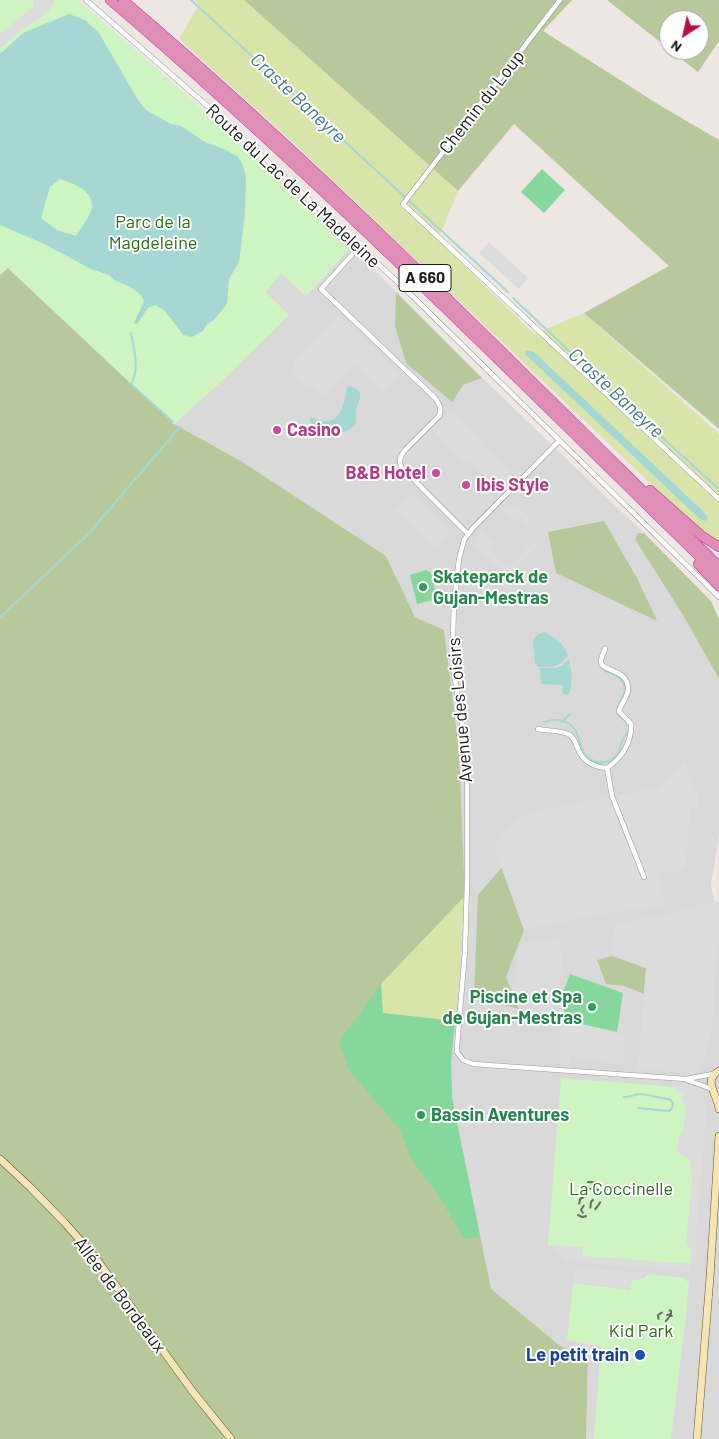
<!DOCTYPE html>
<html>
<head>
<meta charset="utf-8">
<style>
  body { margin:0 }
  #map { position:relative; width:719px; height:1439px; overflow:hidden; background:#ede6e2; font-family:Barlow,sans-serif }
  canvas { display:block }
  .north { position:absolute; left:659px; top:10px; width:50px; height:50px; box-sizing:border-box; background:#fff; border:1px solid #a4a4a4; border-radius:50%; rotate:215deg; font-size:14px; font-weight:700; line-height:20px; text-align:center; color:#1c1c1c }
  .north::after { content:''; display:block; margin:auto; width:18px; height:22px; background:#ba0e46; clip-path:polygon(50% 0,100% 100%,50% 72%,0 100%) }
</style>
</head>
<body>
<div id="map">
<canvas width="719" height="1439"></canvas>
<div class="north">N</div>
</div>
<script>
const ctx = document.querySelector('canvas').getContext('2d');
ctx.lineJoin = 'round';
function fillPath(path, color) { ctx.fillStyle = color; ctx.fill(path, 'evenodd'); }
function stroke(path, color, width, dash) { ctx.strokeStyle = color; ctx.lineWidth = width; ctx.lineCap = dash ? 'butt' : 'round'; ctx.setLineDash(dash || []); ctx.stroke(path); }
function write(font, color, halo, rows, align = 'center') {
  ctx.font = font + ' Barlow,sans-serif'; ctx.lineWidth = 4; ctx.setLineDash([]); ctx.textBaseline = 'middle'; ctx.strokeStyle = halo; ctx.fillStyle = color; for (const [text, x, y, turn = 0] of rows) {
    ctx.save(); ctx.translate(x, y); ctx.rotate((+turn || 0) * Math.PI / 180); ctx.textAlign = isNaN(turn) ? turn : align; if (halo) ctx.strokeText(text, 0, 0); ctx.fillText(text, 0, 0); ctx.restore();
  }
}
fillPath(new Path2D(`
  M351 247 396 292 395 326 463 385 482 378 645 534 638 533 719 679V835L711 885 714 900 719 903V1439H586L588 1361 559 1345 491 1290 452 1098 451 1061 465 896 459 749 444 630 415 617 386 556 241 461 174 424 227 376 288 314 265 292 281 273 306 296Z`), '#dad9d9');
fillPath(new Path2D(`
  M194 0H244L458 191 438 240 534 334 584 313 719 434V549L296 145 179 39 199 5Z
  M465 896 455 1021 382 1013 381 984Z`), '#d9e4ab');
fillPath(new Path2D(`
  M244 0H572L543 31 661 106 719 140V429L584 313 669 266 514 124 458 191Z
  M607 0H719V41L698 72 670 50H699V20H669V49Z
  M8 268 174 424 241 461 386 556 415 617 444 630 459 749 465 896 381 984 382 1013 455 1021 451 1061 452 1098 491 1289 559 1345 588 1361 586 1439H0V275Z
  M396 292 482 378 463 385 452 402 406 363 395 326Z
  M604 521 637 578 657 621 556 573 548 532Z
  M638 533 645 534 711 601 719 619V679L683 615 635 539Z
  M502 867 524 930 506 977 519 1009 474 997 478 895Z
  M612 956 646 968 644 994 624 986 606 984 597 960Z`), '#b7c99a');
fillPath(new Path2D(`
  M0 0H77C171 80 262 162 351 247L306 296 281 273 265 292 289 315 227 376 174 424 8 268 0 275Z
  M561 1078 676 1087V1090L682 1094V1098L685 1105V1116L683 1133 690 1160 692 1182 686 1245 692 1250 690 1264 582 1256V1247L548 1245Z
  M648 1274 684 1278 689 1283 685 1324 671 1439H594L601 1346 567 1340 573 1283 630 1290 632 1281 645 1277Z`), '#cef5c1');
fillPath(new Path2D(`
  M542 169 565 190 544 213 521 192Z
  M426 570 431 573 437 599 417 604 410 575Z
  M570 974 623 993 617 1032 565 1020 562 995Z
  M381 984 383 1013 455 1021 451 1061 452 1098 480 1236 464 1239 439 1196 412 1160 400 1130 349 1070 339 1042Z`), '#85d79c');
fillPath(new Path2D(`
  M33 0H54L53 5 46 14 24 28 0 49V34L34 6Z
  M489 242 528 278 519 289 479 253Z
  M339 315 401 375 382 392 355 365 323 398 311 387 301 383 289 373 295 367 292 363Z
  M452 409 486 442 466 463 435 433 441 427 438 424Z
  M483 446 515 478 498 495 485 483 488 480 469 461Z
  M412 493 451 530 434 548 395 510Z
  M509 503 512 506 515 503 532 520 528 525 521 518 515 522 502 510Z
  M481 531 494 544 489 549 507 567H510L533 541 538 546 511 574 508 571 504 574 474 544 477 541 474 538Z
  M685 762 699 799 698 808 690 807 686 869 659 875 666 905 640 912 638 909 614 912 524 930 494 847 513 822 521 816 535 811 656 788Z
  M716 901 719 908V944L716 961 713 1016 710 1039 699 1074 638 1069 646 968 611 955 615 924 657 916Z
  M559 938 564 974 557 988 551 1026 541 1025 542 1013 515 996 517 951 521 944Z
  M565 1020 625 1035 623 1065 570 1056V1065L560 1063 561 1030Z
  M676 1087 694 1088 707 1103 694 1265 690 1264 689 1272 575 1262 566 1259 548 1245 583 1247 582 1256 690 1264 692 1251 686 1245 692 1182 690 1160 677 1152 679 1134 683 1133 685 1116V1105L682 1098V1094L679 1093 676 1090Z
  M575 1268 645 1273 643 1276 631 1281 630 1289 573 1282Z`), '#dcdcdc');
fillPath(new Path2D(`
  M69 14 85 20 99 33 138 100 146 110 171 124 181 126 205 142 226 150 237 156 242 163 246 176 245 214 239 262 229 279 227 304 214 320 207 324 203 331 192 337 183 335 165 311 155 305 148 308 137 324 134 323 144 301 141 295 136 291 128 286 114 280 109 275 91 269 44 244 0 225V54L23 33ZM60 179C73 183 93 190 92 207 91 214 81 229 76 236L57 230 41 218 50 187Z
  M526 351H530L534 352 706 514 708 518 706 521 700 519 525 354Z
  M351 386C367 392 358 399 356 411 355 416 358 422 354 426 343 438 316 434 309 419L311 417C316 418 324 423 330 421 343 417 345 398 347 387Z
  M544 632C556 638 563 643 568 655 559 668 553 667 538 667L537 664H535C535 652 527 636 544 632Z
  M569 659C571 670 574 683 569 694L566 695 562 693 563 687 560 685 541 684 540 668C553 668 560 670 569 659Z`), '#a5d8d3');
stroke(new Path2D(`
  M191 0 405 197
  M409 201 508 292
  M513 298 621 400 719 489
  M131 333C134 349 140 369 131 384L173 422
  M0 617 22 597 89 533 180 427
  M563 721 570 714
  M544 722C558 717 573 721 578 736 582 747 582 756 594 761 599 763 604 763 609 761 622 755 618 748 623 739 625 735 630 732 629 726 627 719 618 719 617 712 616 706 620 703 622 698 630 683 618 675 605 671
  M624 1097C630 1098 634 1094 640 1094 650 1094 659 1099 669 1099L673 1103 672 1108 669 1111 638 1108`), '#a5d8d3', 2);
const street = new Path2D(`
  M86 0 220 117 403 287 719 597
  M560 0 403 204 719 499
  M359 247 321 289 435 398C440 405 442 409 439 416L405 450C400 456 399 460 401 467L468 534
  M559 441 473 528 464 540 459 559 454 602 453 636 454 673 467 753V882L465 951 457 1046V1052L463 1060 473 1064 686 1079 713 1074
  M538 729C547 731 562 730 570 735 575 739 576 744 578 749 583 762 594 767 607 768 622 758 632 742 631 724L619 711C621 703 628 698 628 689 628 667 599 673 601 660 602 656 604 652 605 649
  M607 768 612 796 644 877
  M687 1080 712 1089`);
const secondary = new Path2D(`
  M719 1071C702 1080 718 1095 719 1109
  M0 1159 31 1188 64 1222 95 1257 193 1392 231 1439
  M697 1439 710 1277 719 1136`);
const highway = new Path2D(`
  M110 0C323 182 519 381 719 576
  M123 0C331 177 524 374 719 566
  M650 490 702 536 719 547
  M698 564 719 586`);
stroke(street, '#999', 5.5);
stroke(secondary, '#6a550c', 8);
stroke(highway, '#ca3097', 10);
stroke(street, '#fff', 4.5);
stroke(secondary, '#f4e4b8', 7);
stroke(highway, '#df8eb8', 9);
stroke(new Path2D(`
  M587 1182 606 1183 608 1187C604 1198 594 1216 582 1217L578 1215V1212L580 1199 584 1197 587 1200 581 1210 583 1213 586 1214 590 1210 591 1202 598 1194V1190L594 1188 589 1189 585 1196 580 1194V1187Z
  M669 1310 671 1311V1314L663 1316 662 1319 666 1321 670 1316H672V1321L667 1324C667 1331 663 1338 656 1338V1335L660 1330 658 1315 661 1313Z`), '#6a6a6a', 2, [10, 10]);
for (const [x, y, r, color] of [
  [277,430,5,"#d1479c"],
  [436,473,5,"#d1479c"],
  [466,485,5,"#d1479c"],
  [423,587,5,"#2e9e5b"],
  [592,1007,5,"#2e9e5b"],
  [421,1115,5,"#2e9e5b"],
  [640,1355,6,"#1a4fb4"]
]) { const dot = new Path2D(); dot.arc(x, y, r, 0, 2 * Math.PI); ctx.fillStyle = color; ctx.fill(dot); stroke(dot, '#fff', 2); }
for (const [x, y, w] of [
  [425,278,52]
]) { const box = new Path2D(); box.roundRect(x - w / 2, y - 13.5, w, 27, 4); ctx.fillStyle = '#fff'; ctx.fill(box); stroke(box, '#1c1c1c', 1); }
write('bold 16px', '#1c1c1c', null, [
  ["A 660",425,278]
]);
write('18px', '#1c1c1c', '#fff', [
  ["Chemin du Loup",482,102,-52],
  ["Route du Lac de La Madeleine",293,186,43],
  ["Avenue des Loisirs",460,710,-95],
  ["Allée de Bordeaux",120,1295,53]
]);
write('18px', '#2a7113', '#fff', [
  ["Parc de la",153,222],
  ["Magdeleine",153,243],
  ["La Coccinelle",621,1189],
  ["Kid Park",641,1331]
]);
write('bold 18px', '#b23c85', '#fff', [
  ["Casino",287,430],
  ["B&B Hotel",426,473,"right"],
  ["Ibis Style",476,485]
], 'left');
write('bold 18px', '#27864d', '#fff', [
  ["Skateparck de",433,577],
  ["Gujan-Mestras",433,598],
  ["Piscine et Spa",582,997,"right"],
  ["de Gujan-Mestras",582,1018,"right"],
  ["Bassin Aventures",431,1115]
], 'left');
write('bold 18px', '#164399', '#fff', [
  ["Le petit train",629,1355]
], 'right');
write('italic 19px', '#437b87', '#fff', [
  ["Craste Baneyre",298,98,43],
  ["Craste Baneyre",616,393,43]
]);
</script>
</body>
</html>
